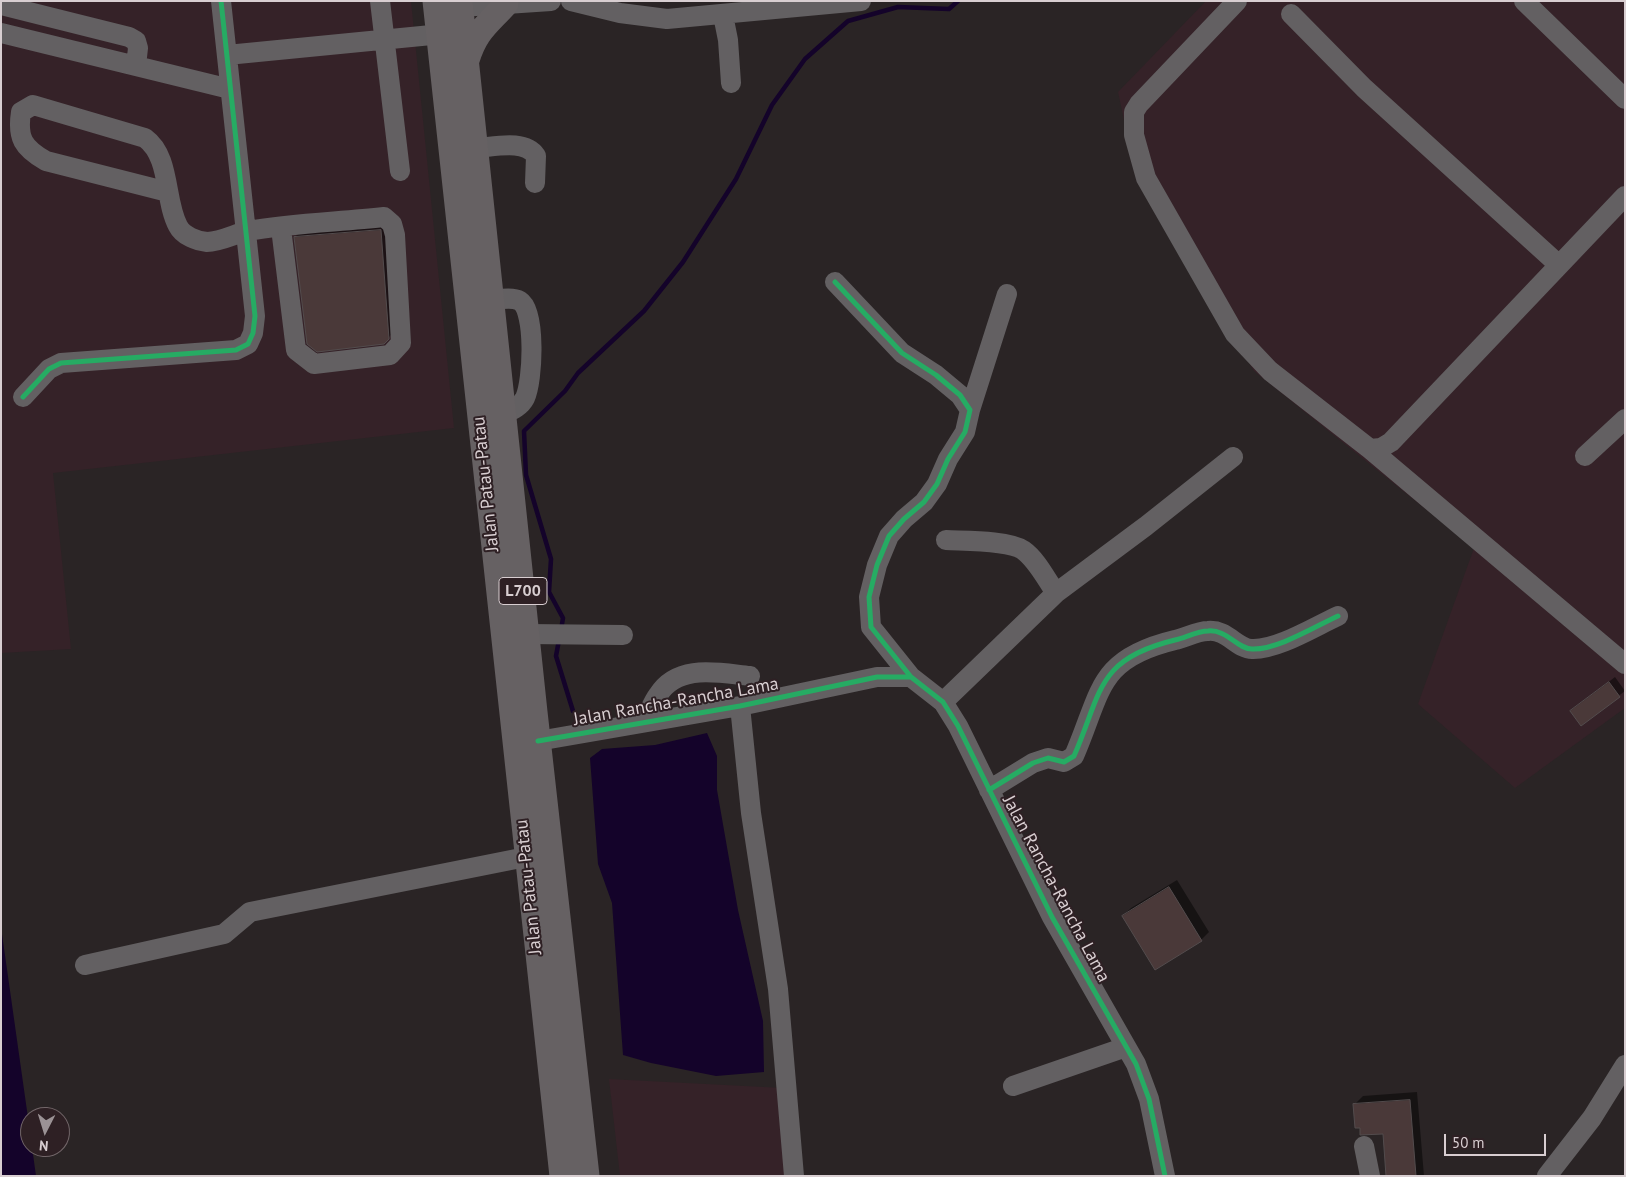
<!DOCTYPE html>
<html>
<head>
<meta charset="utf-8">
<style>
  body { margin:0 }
  #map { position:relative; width:1626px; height:1177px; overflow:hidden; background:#2a2425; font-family:"PT Sans",sans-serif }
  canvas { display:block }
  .frame { position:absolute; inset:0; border:2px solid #d8ced1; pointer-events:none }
  .north { position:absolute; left:20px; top:1107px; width:50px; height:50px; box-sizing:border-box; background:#2e2024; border:1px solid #726669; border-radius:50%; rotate:185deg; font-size:14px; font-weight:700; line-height:20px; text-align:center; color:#d8ced1 }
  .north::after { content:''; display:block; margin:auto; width:18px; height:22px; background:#9b9295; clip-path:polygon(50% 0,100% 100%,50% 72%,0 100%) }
  .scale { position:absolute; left:1444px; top:1134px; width:102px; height:22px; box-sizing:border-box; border:2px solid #d8ced1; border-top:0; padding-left:6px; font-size:15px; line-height:18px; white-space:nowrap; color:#d8ced1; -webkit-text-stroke:4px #2e2024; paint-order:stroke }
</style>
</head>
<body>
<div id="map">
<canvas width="1626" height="1177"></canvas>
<div class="frame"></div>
<div class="north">N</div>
<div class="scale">50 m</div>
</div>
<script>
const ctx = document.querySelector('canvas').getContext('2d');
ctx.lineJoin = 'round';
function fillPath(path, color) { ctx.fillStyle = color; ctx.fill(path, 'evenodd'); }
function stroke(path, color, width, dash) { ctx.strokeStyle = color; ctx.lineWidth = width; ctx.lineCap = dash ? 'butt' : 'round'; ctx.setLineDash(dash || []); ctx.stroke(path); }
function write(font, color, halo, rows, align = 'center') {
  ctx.font = font + ' "PT Sans",sans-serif'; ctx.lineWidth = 4; ctx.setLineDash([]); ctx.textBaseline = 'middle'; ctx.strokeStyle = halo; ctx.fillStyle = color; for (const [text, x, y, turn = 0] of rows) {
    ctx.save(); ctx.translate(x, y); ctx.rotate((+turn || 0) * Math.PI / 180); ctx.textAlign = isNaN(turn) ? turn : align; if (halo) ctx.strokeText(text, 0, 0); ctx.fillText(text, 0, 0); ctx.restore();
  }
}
fillPath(new Path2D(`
  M1 1H411L454 428 53 473 71 649 1 653Z
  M1206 1H1625V708L1515 788 1418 704 1474 548 1254 371 1136 176 1118 92Z
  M609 1079 783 1088 791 1176H620Z`), '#352228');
fillPath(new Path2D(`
  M707 733 717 756V790L738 910 763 1021 764 1072 716 1076 651 1063 623 1055 612 903 598 864 590 758 602 749 655 745Z
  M1 927 30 1132V1147H32L36 1176H1Z`), '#14032a');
fillPath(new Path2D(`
  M389 223 396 329 384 343 295 237 303 229Z
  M1615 677 1625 691 1581 724 1571 711Z
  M1177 880 1209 932 1201 940 1123 916 1131 908Z
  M1417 1092 1424 1176H1388L1384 1133 1355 1104 1363 1096Z`), '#0007');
stroke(new Path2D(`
  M561 630 563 618 549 592 551 559 526 475 524 431 565 391 578 373 644 311 683 262 736 179 772 105 805 59 848 21 898 7 949 9 958 1
  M559 640 556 656 573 711`), '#14032a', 4.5);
const building = new Path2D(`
  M381 230 389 339 384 344 317 352 307 344 294 237Z
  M1609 682 1620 697 1581 726 1570 711Z
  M1169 887 1202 941 1155 970 1122 916Z
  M1410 1100 1416 1176H1386L1383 1134 1360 1135V1128H1355L1353 1104Z`);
fillPath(building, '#4a3939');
stroke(building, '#534c4d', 1);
stroke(new Path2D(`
  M380 1 400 171
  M571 1 620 13 667 19 861 1
  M1237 1 1139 104 1134 112V135L1146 178 1235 334 1270 371 1370 449 1381 448 1391 442 1625 196
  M1524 1 1625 99
  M1 5 129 37 136 41 138 48 136 66
  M446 8 551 1
  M1291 14 1364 88 1559 265
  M723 15 728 40 731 83
  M1 33 230 89
  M227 55 452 33
  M476 148C494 147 525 139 536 156L535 183
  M168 192 46 161C23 148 17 138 21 112L33 105 145 138C171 157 164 200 178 226 183 236 197 241 207 242 220 242 235 234 247 231 292 223 339 222 384 217L392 224 395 235 401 343 390 355 314 364 296 350 281 228
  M835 282 902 353 936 375 960 395 970 410 965 432 948 459 937 484 924 502 904 519 889 536 877 565 869 597 871 627 911 677
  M493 300C501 299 513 297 520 301 536 311 533 381 525 398 521 406 513 410 504 414
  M23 397 49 369 61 363 236 350 248 344 253 333 255 316 221 1
  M970 410 1007 294
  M1370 449 1625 664
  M1585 456 1625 419
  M946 540C965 541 1008 540 1023 550 1037 560 1046 579 1056 593
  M527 634 623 635
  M943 702 1056 593 1146 526 1233 457
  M740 706 751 813 778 989 794 1176
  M644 722C649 713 652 703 658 695 678 663 719 673 750 676
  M538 741 740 706 877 677H911L943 702 958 726 1052 917 1136 1064 1149 1099 1165 1176
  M989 790 1033 763 1048 758 1064 762 1074 756C1102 692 1096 659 1175 640 1185 638 1197 631 1208 631 1227 629 1237 649 1252 649 1277 650 1314 627 1338 616
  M85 965 224 934 250 912 526 857
  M1013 1086 1126 1047
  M1364 1146 1370 1176
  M1547 1176 1592 1118 1625 1065`), '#636062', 20);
stroke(new Path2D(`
  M435 1 562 1176
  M460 1 535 712 587 1176
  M467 60C476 31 486 26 506 4`), '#666163', 25);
stroke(new Path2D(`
  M835 282 902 353 936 375 960 395 970 410 965 432 948 459 937 484 924 502 904 519 889 536 877 565 869 597 871 627 911 677
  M23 397 49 369 61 363 236 350 248 344 253 333 255 316 221 1
  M538 741 740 706 877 677H911L943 702 958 726 1052 917 1136 1064 1149 1099 1165 1176
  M989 790 1033 763 1048 758 1064 762 1074 756C1102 692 1096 659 1175 640 1185 638 1197 631 1208 631 1227 629 1237 649 1252 649 1277 650 1314 627 1338 616`), '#26ab63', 5);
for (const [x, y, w] of [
  [523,591,48]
]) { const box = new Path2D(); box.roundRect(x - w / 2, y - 13.5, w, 27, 4); ctx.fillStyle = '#2e2024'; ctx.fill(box); stroke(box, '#d8ced1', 1); }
write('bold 16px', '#d8ced1', null, [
  ["L700",523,591]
]);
write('18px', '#d8ced1', '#2e2024', [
  ["Jalan Patau-Patau",486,484,-96],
  ["Jalan Rancha-Rancha Lama",676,702,-10],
  ["Jalan Patau-Patau",529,887,-96],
  ["Jalan Rancha-Rancha Lama",1056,889,62]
]);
</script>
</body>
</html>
